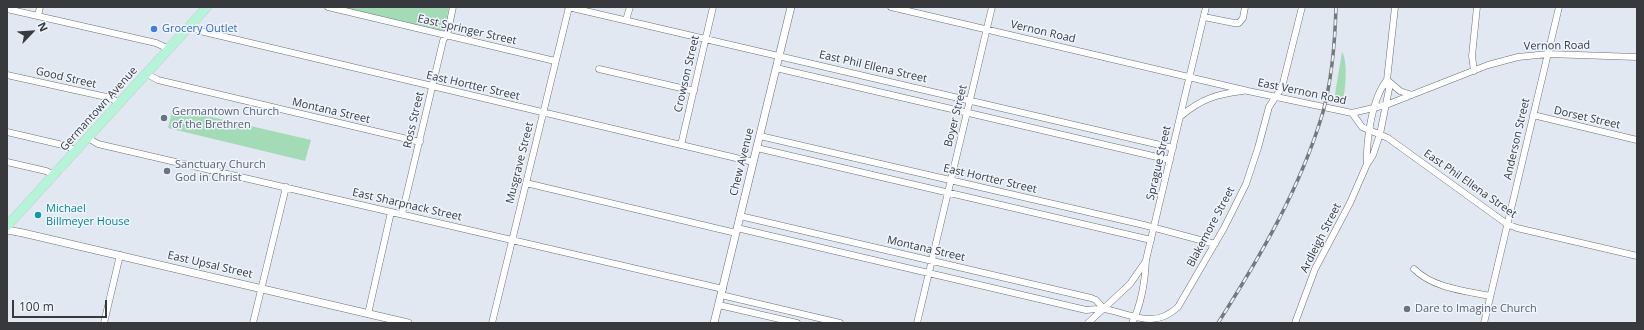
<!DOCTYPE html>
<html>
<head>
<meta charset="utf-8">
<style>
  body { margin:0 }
  #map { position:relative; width:1644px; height:330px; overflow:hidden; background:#e2e8f1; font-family:"Open Sans",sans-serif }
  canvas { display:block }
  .frame { position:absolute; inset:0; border:8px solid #37393c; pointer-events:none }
  .north { position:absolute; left:12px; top:12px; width:40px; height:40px; -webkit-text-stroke:3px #eff5fe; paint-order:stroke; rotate:65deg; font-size:11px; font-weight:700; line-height:16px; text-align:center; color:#37393c }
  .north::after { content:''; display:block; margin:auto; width:14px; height:18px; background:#37393c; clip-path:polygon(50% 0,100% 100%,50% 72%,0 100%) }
  .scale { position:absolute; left:12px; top:300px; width:95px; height:18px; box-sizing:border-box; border:2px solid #37393c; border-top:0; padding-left:5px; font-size:12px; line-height:14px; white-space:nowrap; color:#37393c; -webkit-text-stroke:3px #eff5fe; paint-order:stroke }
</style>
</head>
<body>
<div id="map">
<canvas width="1644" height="330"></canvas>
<div class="frame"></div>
<div class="north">N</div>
<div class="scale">100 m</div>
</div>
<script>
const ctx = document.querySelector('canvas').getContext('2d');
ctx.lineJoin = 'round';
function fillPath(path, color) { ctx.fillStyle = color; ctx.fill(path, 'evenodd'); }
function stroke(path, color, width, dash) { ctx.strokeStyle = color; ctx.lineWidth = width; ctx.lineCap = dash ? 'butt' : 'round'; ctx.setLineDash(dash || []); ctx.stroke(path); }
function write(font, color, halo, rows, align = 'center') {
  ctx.font = font + ' "Open Sans",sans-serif'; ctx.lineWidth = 3; ctx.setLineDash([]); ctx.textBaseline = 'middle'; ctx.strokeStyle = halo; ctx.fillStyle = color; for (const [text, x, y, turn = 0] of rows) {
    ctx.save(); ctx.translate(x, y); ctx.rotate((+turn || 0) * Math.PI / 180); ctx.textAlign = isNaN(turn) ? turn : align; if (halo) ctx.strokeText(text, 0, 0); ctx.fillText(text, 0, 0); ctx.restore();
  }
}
fillPath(new Path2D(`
  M342 7H449L444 31Z
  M1342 52C1348 60 1346 93 1342 102L1334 100Z
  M173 108 311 140 305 161 168 128Z`), '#a3dbb7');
const minor = new Path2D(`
  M328 7 555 61
  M568 7 1173 148
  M891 7 1248 91 1352 113 1386 105 1488 65 1518 57 1548 54 1637 57
  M7 9 156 43 169 49
  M38 16 40 7
  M1204 17 1234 23H1239L1243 18 1245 7
  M626 20 630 7
  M190 26 200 31 753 162
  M776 68 1170 160
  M599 69 694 91
  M1474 71 1472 56 1477 7
  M147 74 158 80 420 142
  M7 75 111 98 120 104
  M1387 80 1400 91 1412 95
  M1352 113 1362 127 1388 138 1507 224 1517 228 1637 256
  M1533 115 1637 140
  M1181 116C1201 99 1217 94 1243 91
  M7 132 67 146 76 151
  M760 136 1144 225 1215 244
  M88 138 98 144 723 289
  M681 145 713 7
  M757 148 1151 240
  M7 162 46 171 54 175
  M1367 164C1366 141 1372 98 1387 80
  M526 183 736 233
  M402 214 443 41 448 31 453 7
  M740 216 1091 298 1096 300 1104 309
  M737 228 1086 310C1092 310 1099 308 1104 309 1133 314 1153 330 1178 307L1224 228 1246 184 1258 148 1269 107 1282 87 1302 7
  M1414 269C1433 288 1465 291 1490 296
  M721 295 840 323
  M719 305 797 323
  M368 314 391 212
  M104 323 120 255
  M253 323 286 187
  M492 323 569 7
  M917 323 992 7
  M1088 323 1130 284 1146 261
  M1132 323C1142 303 1145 281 1146 260L1206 7
  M1295 323 1315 269 1350 203 1367 164 1373 155 1380 134 1389 89 1387 80 1395 7
  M1484 323 1559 7`);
const tertiary = new Path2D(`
  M7 230 23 233 408 323
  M714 323 791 7`);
const primary = new Path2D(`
  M7 226 207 7`);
stroke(minor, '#6a6f77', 7);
stroke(tertiary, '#6a6f77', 8);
stroke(primary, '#c7c8c8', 10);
stroke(minor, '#fff', 6);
stroke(tertiary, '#fff', 7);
stroke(primary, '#b6f4d9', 9);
const rail = new Path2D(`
  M1218 323C1260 257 1301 187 1323 112 1332 79 1335 42 1336 7`);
stroke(rail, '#75797e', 3.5);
stroke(rail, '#eff5fe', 2, [6]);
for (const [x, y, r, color] of [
  [154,29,4,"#3f7fe0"],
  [164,118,4,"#6b7280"],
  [167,171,4,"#6b7280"],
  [38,215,4,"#0f9aa8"],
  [1407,309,4,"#6b7280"]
]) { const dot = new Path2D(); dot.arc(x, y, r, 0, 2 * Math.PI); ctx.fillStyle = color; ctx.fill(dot); stroke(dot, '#eff5fe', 1.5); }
write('11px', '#366cbe', '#eff5fe', [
  ["Grocery Outlet",162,29]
], 'left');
write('11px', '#37393c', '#eff5fe', [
  ["East Springer Street",467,30,13],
  ["Vernon Road",1043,32,13],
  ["Vernon Road",1557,46,-1],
  ["East Phil Ellena Street",873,67,13],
  ["Crowson Street",687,74,-77],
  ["Good Street",66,78,13],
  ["East Hortter Street",473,86,13],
  ["East Vernon Road",1302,92,12],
  ["Germantown Avenue",99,109,-48],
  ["Montana Street",331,111,13],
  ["Boyer Street",956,116,-76],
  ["Dorset Street",1587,118,13],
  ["Ross Street",414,120,-77],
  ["Anderson Street",1517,139,-77],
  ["Chew Avenue",742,162,-76],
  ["Musgrave Street",520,163,-76],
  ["Sprague Street",1159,163,-77],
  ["East Hortter Street",990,179,13],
  ["East Phil Ellena Street",1470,184,35],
  ["East Sharpnack Street",407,205,13],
  ["Blakemore Street",1211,227,-62],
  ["Ardleigh Street",1321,238,-63],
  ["Montana Street",926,249,13],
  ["East Upsal Street",210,265,13]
]);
write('11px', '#5b616d', '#eff5fe', [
  ["Germantown Church",172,112],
  ["of the Brethren",172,125],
  ["Sanctuary Church",175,165],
  ["God in Christ",175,178],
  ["Dare to Imagine Church",1415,309]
], 'left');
write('11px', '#0d838f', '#eff5fe', [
  ["Michael",46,209],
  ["Billmeyer House",46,222]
], 'left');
</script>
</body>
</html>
